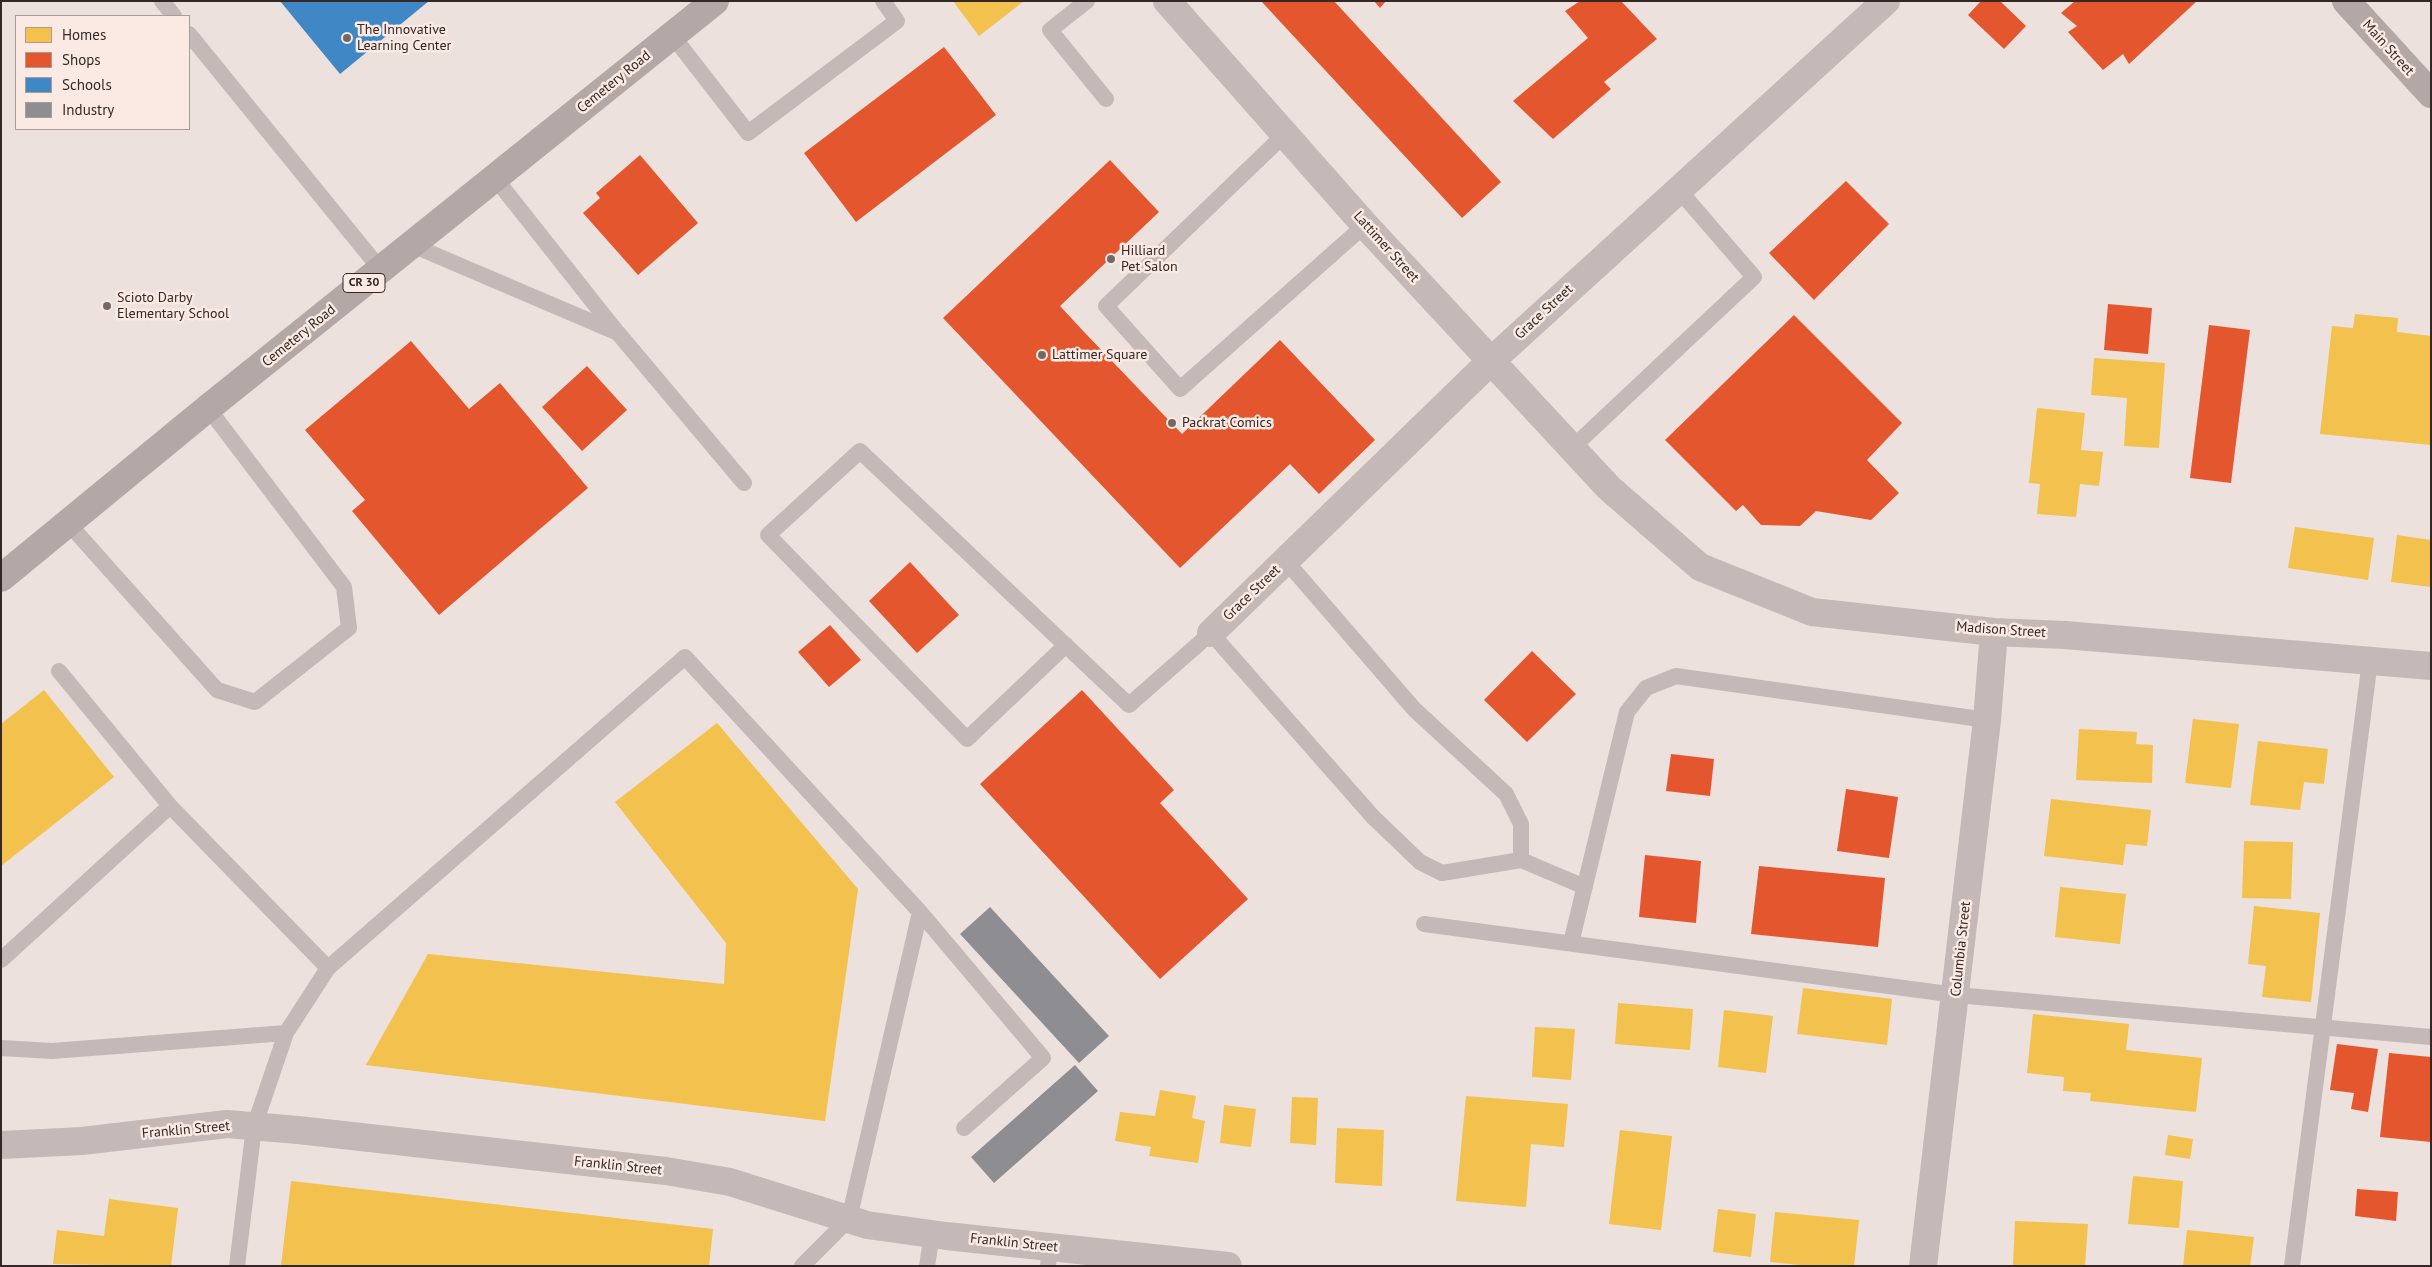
<!DOCTYPE html>
<html>
<head>
<meta charset="utf-8">
<style>
  body { margin:0 }
  #map { position:relative; width:2432px; height:1267px; overflow:hidden; background:#ece1dc; font-family:"PT Sans",sans-serif }
  canvas { display:block }
  .frame { position:absolute; inset:0; border:2px solid #342725; pointer-events:none }
  .legend { position:absolute; left:15px; top:15px; width:175px; height:115px; box-sizing:border-box; background:#faeae3; border:1px solid #ab9c97; margin:0; padding:6px 9px; list-style:none; font-size:15px; color:#342725 }
  .legend li { display:flex; align-items:center; gap:10px; height:25px }
  .legend b { width:25px; border:1px solid #ab9c97 }
</style>
</head>
<body>
<div id="map">
<canvas width="2432" height="1267"></canvas>
<div class="frame"></div>
<ul class="legend">
<li><b style="height:14px;background:#f2c14e"></b>Homes</li>
<li><b style="height:14px;background:#e4572e"></b>Shops</li>
<li><b style="height:14px;background:#3f88c5"></b>Schools</li>
<li><b style="height:14px;background:#8d8d92"></b>Industry</li>
</ul>
</div>
<script>
const ctx = document.querySelector('canvas').getContext('2d');
ctx.lineJoin = 'round';
function fillPath(path, color) { ctx.fillStyle = color; ctx.fill(path, 'evenodd'); }
function stroke(path, color, width, dash) { ctx.strokeStyle = color; ctx.lineWidth = width; ctx.lineCap = dash ? 'butt' : 'round'; ctx.setLineDash(dash || []); ctx.stroke(path); }
function write(font, color, halo, rows, align = 'center') {
  ctx.font = font + ' "PT Sans",sans-serif'; ctx.lineWidth = 5; ctx.setLineDash([]); ctx.textBaseline = 'middle'; ctx.strokeStyle = halo; ctx.fillStyle = color; for (const [text, x, y, turn = 0] of rows) {
    ctx.save(); ctx.translate(x, y); ctx.rotate((+turn || 0) * Math.PI / 180); ctx.textAlign = isNaN(turn) ? turn : align; if (halo) ctx.strokeText(text, 0, 0); ctx.fillText(text, 0, 0); ctx.restore();
  }
}
fillPath(new Path2D(`
  M953 1H1024L979 36Z
  M2355 314 2398 318 2397 332 2431 336V445L2320 434 2332 326 2353 328Z
  M2094 358 2165 363 2159 448 2124 446 2127 398 2091 395Z
  M2037 408 2085 413 2081 450 2103 452 2099 486 2080 484 2076 517 2037 514 2040 484 2029 483Z
  M2295 527 2374 538 2368 580 2288 568Z
  M2397 535 2431 540V587L2391 582Z
  M44 690 114 777 1 866V724Z
  M2193 719 2239 724 2231 788 2185 783Z
  M717 723 858 889 825 1121 366 1065 428 954 724 984 726 943 615 802Z
  M2079 729 2137 732 2136 744 2153 745 2152 783 2076 780Z
  M2258 741 2328 749 2324 784 2304 782 2300 810 2250 805Z
  M2051 799 2151 810 2147 846 2126 844 2123 865 2044 856Z
  M2244 841 2293 842 2291 899 2242 898Z
  M2060 887 2126 894 2120 944 2055 937Z
  M2254 906 2320 913 2311 1002 2262 997 2266 966 2248 964Z
  M1803 988 1892 999 1887 1045 1797 1034Z
  M1618 1003 1693 1009 1690 1050 1615 1044Z
  M1724 1010 1773 1016 1766 1073 1718 1067Z
  M2033 1014 2129 1024 2126 1050 2202 1058 2196 1112 2090 1101 2091 1093 2063 1091 2064 1077 2027 1073Z
  M1535 1027 1575 1029 1571 1080 1532 1077Z
  M1160 1090 1196 1096 1192 1118 1205 1121 1198 1163 1149 1156 1151 1147 1115 1141 1120 1112 1155 1116Z
  M1466 1096 1568 1104 1564 1147 1531 1144 1526 1207 1456 1201Z
  M1292 1097 1318 1098 1316 1145 1290 1143Z
  M1224 1105 1256 1109 1251 1147 1220 1143Z
  M1337 1128 1384 1130 1382 1186 1335 1183Z
  M1620 1130 1672 1136 1661 1230 1609 1224Z
  M2168 1135 2193 1139 2190 1159 2165 1155Z
  M2133 1176 2183 1181 2179 1228 2128 1224Z
  M291 1181 713 1229 709 1266H281Z
  M109 1199 178 1208 171 1266 53 1264 57 1230 104 1236Z
  M1718 1209 1756 1214 1751 1257 1713 1252Z
  M1775 1212 1859 1220 1854 1266H1810L1770 1262Z
  M2015 1221 2088 1224 2085 1266H2013Z
  M2187 1230 2254 1237 2250 1266H2183Z`), '#f2c14e');
fillPath(new Path2D(`
  M1261 1H1334L1501 182 1462 218Z
  M1374 1H1386L1380 8Z
  M1580 1H1621L1657 39 1604 82 1611 89 1553 139 1513 101 1588 38 1565 11Z
  M1981 1H2000L2026 26 2004 49 1968 15Z
  M2075 1H2197L2129 64 2123 54 2103 70 2068 32 2077 26 2061 13Z
  M944 47 996 115 856 222 804 153Z
  M640 155 698 223 638 275 583 213 600 198 596 193Z
  M1110 160 1159 212 1060 306 1086 334 1182 434 1280 340 1375 440 1319 494 1290 464 1180 568 943 318Z
  M1846 181 1889 224 1814 300 1769 253Z
  M2108 304 2152 308 2148 354 2104 350Z
  M1794 315 1902 423 1867 460 1899 493 1871 520 1816 511 1800 526 1761 525 1743 505 1736 511 1665 440Z
  M2209 325 2250 330 2231 483 2190 478Z
  M411 341 469 409 500 383 588 488 439 615 352 511 365 500 305 430Z
  M587 366 627 410 582 451 542 407Z
  M910 562 959 615 917 653 869 601Z
  M830 625 861 660 829 687 798 652Z
  M1532 651 1576 694 1527 742 1484 700Z
  M1082 690 1174 790 1160 803 1248 899 1160 979 980 784Z
  M1671 754 1714 759 1710 796 1666 791Z
  M1846 789 1898 797 1889 858 1837 851Z
  M1645 855 1701 861 1696 923 1639 917Z
  M1759 866 1885 878 1878 947 1751 934Z
  M2337 1044 2378 1049 2368 1112 2351 1109 2354 1093 2330 1090Z
  M2389 1053 2431 1057V1142L2380 1137Z
  M2357 1189 2398 1192 2396 1221 2355 1216Z`), '#e4572e');
fillPath(new Path2D(`
  M280 1H429L340 74Z`), '#3f88c5');
fillPath(new Path2D(`
  M990 907 1109 1036 1079 1063 960 934Z
  M1075 1065 1098 1091 994 1183 971 1157Z`), '#8d8d92');
stroke(new Path2D(`
  M162 1 174 16
  M1087 1 1050 30 1106 99
  M189 34 381 270
  M672 35 748 133 897 21 883 1
  M1285 134 1106 306 1180 389 1365 225
  M495 178 616 331
  M412 245 618 333 744 483
  M1572 448 1754 277 1678 189
  M68 523 217 690 255 702 349 628 344 587 208 408
  M1286 561 1414 709 1506 794 1521 824V860
  M1066 645 967 739 768 535 860 451 1129 705 1211 633 1373 817 1420 862 1442 873 1521 860 1585 887
  M59 671 170 806 328 968
  M920 912 1043 1058 964 1128
  M1424 924 1956 995 2431 1037
  M1571 943 1627 712 1646 688 1676 676 1987 720
  M1 960 170 806
  M1 1048 52 1051 286 1033
  M237 1266 254 1127 286 1033 328 968 685 657 920 912 849 1219 802 1266
  M927 1266 932 1234
  M1048 1266 1050 1247
  M2292 1266 2370 661`), '#c4b9b6', 16);
stroke(new Path2D(`
  M1167 1 1365 225 1609 488 1700 567 1812 612 1994 632 2065 635 2431 666
  M1211 633 1491 361 1886 1
  M1 1145 82 1141 227 1124 298 1130 666 1171 730 1182 867 1225 946 1236 1228 1266
  M1923 1266 1987 720 1994 632`), '#c4b9b6', 28);
stroke(new Path2D(`
  M2346 1 2431 94
  M1 578 208 408 715 1`), '#b3a8a5', 28);
for (const [x, y, r, color] of [
  [347,38,5,"#746865"],
  [1111,259,5,"#746865"],
  [107,306,5,"#746865"],
  [1042,355,5,"#746865"],
  [1172,423,5,"#746865"]
]) { const dot = new Path2D(); dot.arc(x, y, r, 0, 2 * Math.PI); ctx.fillStyle = color; ctx.fill(dot); stroke(dot, '#faeae3', 2); }
for (const [x, y, w] of [
  [364,283,42]
]) { const box = new Path2D(); box.roundRect(x - w / 2, y - 9.5, w, 19, 4); ctx.fillStyle = '#faeae3'; ctx.fill(box); stroke(box, '#342725', 1); }
write('bold 12px', '#342725', null, [
  ["CR 30",364,283]
]);
write('14px', '#342725', '#faeae3', [
  ["The Innovative",357,30],
  ["Learning Center",357,46],
  ["Hilliard",1121,251],
  ["Pet Salon",1121,267],
  ["Scioto Darby",117,298],
  ["Elementary School",117,314],
  ["Lattimer Square",1052,355],
  ["Packrat Comics",1182,423]
], 'left');
write('14px', '#342725', '#faeae3', [
  ["Main Street",2388,48,48],
  ["Cemetery Road",614,82,-39],
  ["Lattimer Street",1386,247,48],
  ["Grace Street",1544,312,-43],
  ["Cemetery Road",299,336,-39],
  ["Grace Street",1252,593,-44],
  ["Madison Street",2001,630,4],
  ["Columbia Street",1961,949,-84],
  ["Franklin Street",186,1130,-5],
  ["Franklin Street",618,1166,6],
  ["Franklin Street",1014,1243,6]
]);
</script>
</body>
</html>
